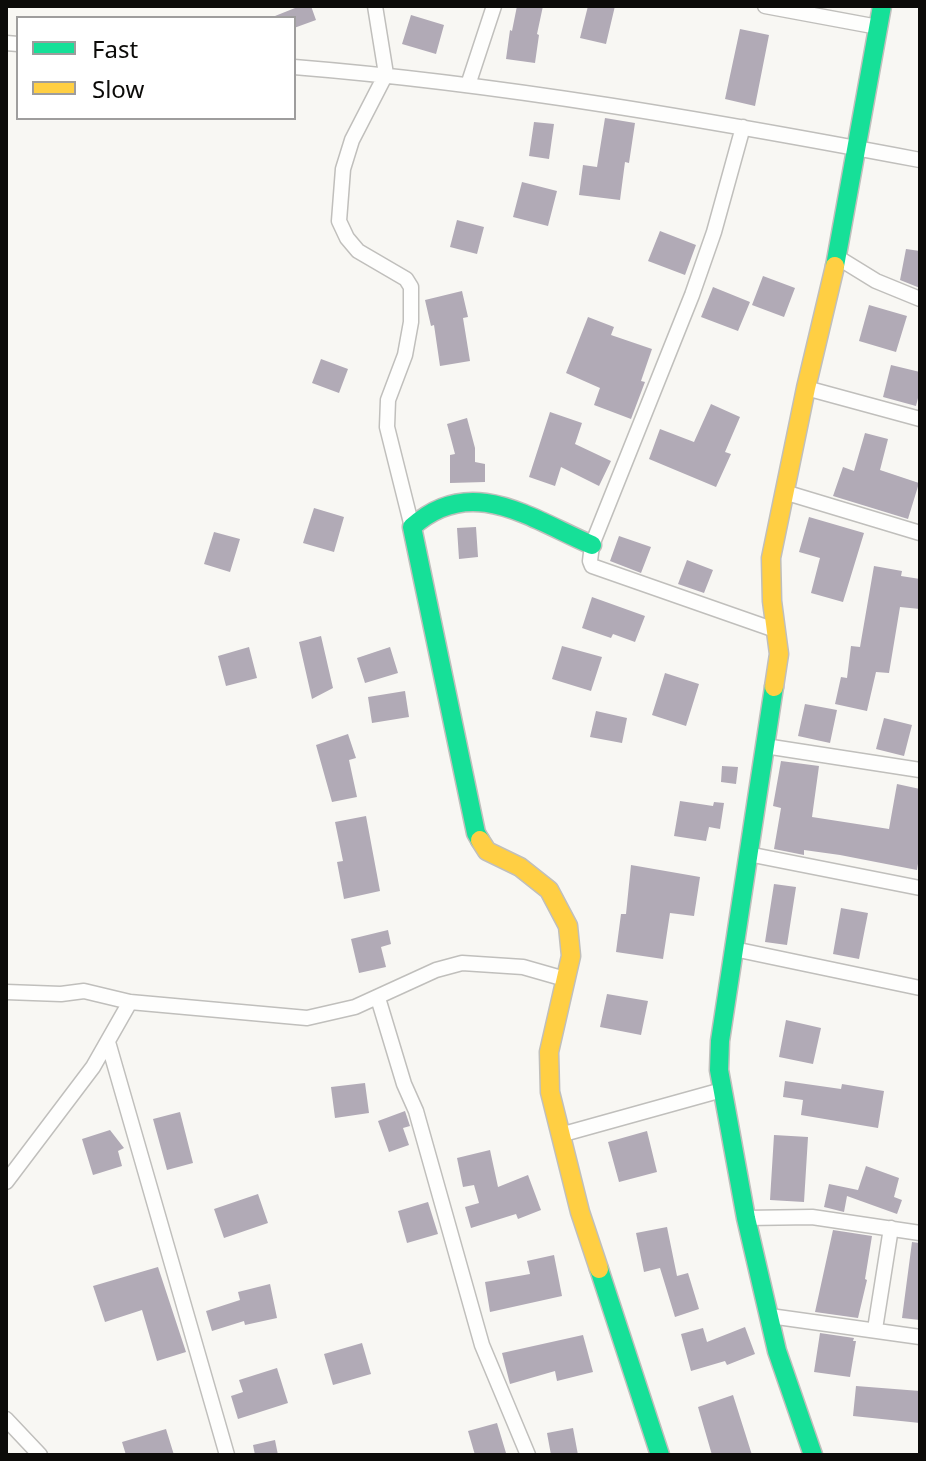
<!DOCTYPE html>
<html>
<head>
<meta charset="utf-8">
<style>
  body { margin:0 }
  #map { position:relative; width:926px; height:1461px; overflow:hidden; background:#f8f7f3; font-family:"Noto Sans",sans-serif }
  canvas { display:block }
  .frame { position:absolute; inset:0; border:8px solid #0c0b09; pointer-events:none }
  .legend { position:absolute; left:16px; top:16px; width:280px; height:104px; box-sizing:border-box; background:#fff; border:2px solid #9e9d9d; margin:0; padding:10px 14px; list-style:none; font-size:24px; color:#0c0b09 }
  .legend li { display:flex; align-items:center; gap:16px; height:40px }
  .legend b { width:40px; border:2px solid #9e9d9d }
</style>
</head>
<body>
<div id="map">
<canvas width="926" height="1461"></canvas>
<div class="frame"></div>
<ul class="legend">
<li><b style="height:10px;background:#16e098"></b>Fast</li>
<li><b style="height:10px;background:#ffcf43"></b>Slow</li>
</ul>
</div>
<script>
const ctx = document.querySelector('canvas').getContext('2d');
ctx.lineJoin = 'round';
function fillPath(path, color) { ctx.fillStyle = color; ctx.fill(path, 'evenodd'); }
function stroke(path, color, width, dash) { ctx.strokeStyle = color; ctx.lineWidth = width; ctx.lineCap = dash ? 'butt' : 'round'; ctx.setLineDash(dash || []); ctx.stroke(path); }
fillPath(new Path2D(`
  M300 6H311L316 20 294 28V18H270Z
  M517 6H543L537 34 539 35 535 63 506 59 510 30 512 31Z
  M588 6H615L606 44 580 38Z
  M411 15 444 25 436 54 402 44Z
  M740 29 769 35 755 106 725 99Z
  M605 118 635 123 629 163 625 162 620 200 579 195 583 165 597 167Z
  M534 122 554 124 549 159 529 156Z
  M522 182 557 191 548 226 513 217Z
  M457 220 484 227 477 254 450 247Z
  M660 231 696 245 685 275 648 261Z
  M906 249 920 251V288L900 280Z
  M763 276 795 288 784 317 752 305Z
  M713 287 750 302 738 331 701 317Z
  M462 291 468 317 463 318 470 361 440 366 434 325 431 326 425 300Z
  M869 305 907 316 896 352 859 341Z
  M588 317 614 327 611 335 652 349 641 381 645 382 631 419 594 405 600 388 566 373Z
  M321 359 348 369 339 393 312 383Z
  M891 365 920 372V390L916 406 883 397Z
  M711 404 740 417 725 452 731 454 716 487 649 459 660 429 694 442Z
  M550 412 582 423 575 444 611 461 599 486 561 467 555 486 529 477Z
  M467 418 475 448V462L485 464V482L450 483V455L455 454 447 424Z
  M865 433 888 439 880 470 919 483 908 519 833 496 843 467 854 471Z
  M314 508 344 517 334 552 303 543Z
  M809 517 864 533 843 602 811 593 820 558 799 552Z
  M476 527 478 557 459 559 457 528Z
  M214 532 240 539 230 572 204 564Z
  M619 536 651 547 641 573 610 561Z
  M687 560 713 570 704 593 678 584Z
  M874 566 902 571 901 576 920 579V609L900 607 889 673 876 672 867 711 835 704 841 677 847 678 851 646 860 647Z
  M592 597 645 616 635 642 613 634 611 638 582 628Z
  M321 636 333 688 312 699 299 642Z
  M562 646 602 657 591 691 552 679Z
  M249 647 257 678 226 686 218 656Z
  M390 647 398 673 365 683 357 658Z
  M665 673 699 684 686 726 652 715Z
  M405 691 409 717 372 723 368 697Z
  M805 704 837 710 830 743 798 736Z
  M596 711 627 718 622 743 590 737Z
  M884 718 912 725 904 756 876 749Z
  M348 734 356 758 349 760 357 797 332 802 316 745Z
  M781 761 819 766 812 817 889 829 897 784 920 789V851L917 870 840 855 804 850V855L774 849 781 808 773 806Z
  M722 766 738 767 736 784 721 782Z
  M680 801 713 806 714 802 724 803 720 829 709 827 706 841 674 836Z
  M366 816 380 891 344 899 337 862 343 861 335 822Z
  M631 865 700 877 694 916 670 913 663 959 616 952 621 914H626Z
  M774 884 796 887 787 945 765 942Z
  M841 908 868 913 859 959 833 954Z
  M388 930 391 944 381 947 386 967 359 973 351 939Z
  M607 994 648 1001 641 1035 600 1027Z
  M786 1020 821 1028 813 1064 779 1057Z
  M785 1081 841 1089 842 1084 884 1091 878 1128 801 1115 803 1100 783 1097Z
  M365 1083 369 1113 335 1118 331 1087Z
  M405 1111 410 1126 403 1128 409 1145 389 1152 378 1121Z
  M180 1112 193 1163 167 1170 153 1119Z
  M110 1130 124 1148 118 1151 122 1166 93 1175 82 1139Z
  M647 1131 657 1172 619 1182 608 1142Z
  M774 1135 808 1137 804 1202 770 1200Z
  M490 1150 498 1187 528 1175 541 1210 518 1219 516 1214 471 1228 465 1207 479 1203 474 1185 463 1187 457 1158Z
  M866 1166 899 1178 894 1197 902 1200 897 1214 847 1196 844 1212 824 1207 829 1184 858 1190Z
  M258 1194 268 1223 224 1238 214 1209Z
  M428 1202 438 1234 407 1243 398 1211Z
  M667 1227 677 1276 688 1273 699 1309 675 1317 660 1268 644 1272 636 1233Z
  M833 1230 872 1236 865 1279 867 1280 858 1318 815 1312Z
  M912 1242 920 1243V1320L902 1318Z
  M554 1255 562 1296 490 1312 485 1282 530 1274 527 1261Z
  M158 1267 186 1352 157 1361 142 1310 105 1322 93 1286Z
  M270 1284 277 1318 245 1325 244 1321 212 1331 206 1311 240 1300 238 1292Z
  M745 1327 755 1354 727 1365 725 1361 691 1371 681 1334 703 1328 707 1342Z
  M820 1333 854 1338 853 1341H856L850 1377 814 1372Z
  M583 1335 593 1372 557 1381 555 1371 510 1384 502 1353Z
  M362 1343 371 1374 333 1385 324 1354Z
  M277 1368 288 1403 238 1419 231 1396 243 1392 239 1380Z
  M856 1386 920 1391V1423L853 1416Z
  M733 1395 752 1455H712L698 1407Z
  M497 1423 506 1453 475 1455 468 1431Z
  M573 1428 578 1455H551L547 1433Z
  M166 1429 174 1455H126L122 1442Z
  M275 1440 278 1455H255L253 1445Z`), '#b1aab6');
const street = new Path2D(`
  M375 6 386 74 352 140 343 169 339 221 347 238 358 251 406 279 411 287V322L405 355 388 400 387 427 412 527
  M765 6 878 27
  M6 43 18 44
  M294 67C504 84 713 121 920 160
  M468 85 494 6
  M743 127 714 232 692 295 592 545 590 561 592 566 775 630
  M837 257 876 281 920 299
  M806 388 920 419
  M784 492 920 533
  M765 746 920 770
  M748 854 920 888
  M734 949 920 988
  M6 992 61 994 84 991 130 1002 307 1018 355 1007 436 970 462 963 523 967 565 979
  M378 998 404 1084 416 1111 482 1345 528 1455
  M108 1042 227 1455
  M560 1135 722 1090
  M6 1182 93 1067 130 1002
  M746 1218 812 1217 920 1233
  M770 1316 920 1337
  M875 1329 891 1228
  M6 1419 40 1455`);
const fast = new Path2D(`
  M835 266 882 6
  M774 687 720 1041 719 1070 746 1218 777 1351 813 1455
  M480 840 476 833 412 527C471 473 531 519 592 545
  M599 1269 660 1455`);
const slow = new Path2D(`
  M774 687 779 654 772 601 771 558 806 388 835 266
  M480 840 487 851 520 867 549 890 568 926 571 956 549 1052 550 1092 580 1212 599 1269`);
stroke(street, '#c0bfbc', 17);
stroke(fast, '#c0bfbc', 21);
stroke(slow, '#c0bfbc', 21);
stroke(street, '#fefefd', 14);
stroke(fast, '#16e098', 18);
stroke(slow, '#ffcf43', 18);
</script>
</body>
</html>
